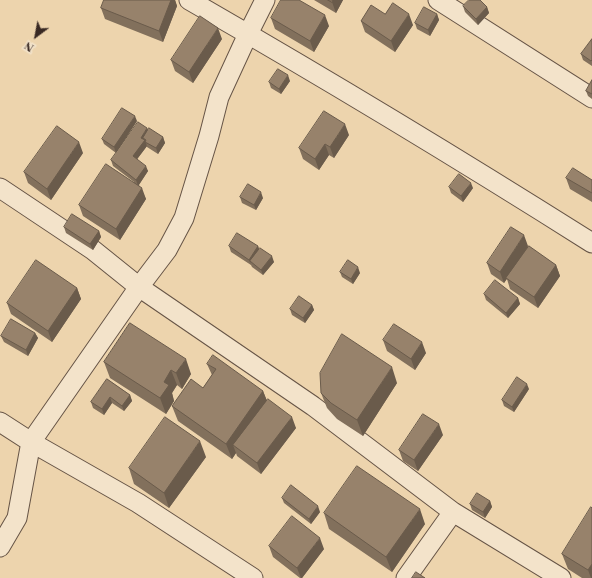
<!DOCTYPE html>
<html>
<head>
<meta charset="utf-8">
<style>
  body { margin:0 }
  #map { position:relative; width:592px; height:578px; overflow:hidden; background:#edd4ad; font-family:"Libre Bodoni",serif }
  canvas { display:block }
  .north { position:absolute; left:16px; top:16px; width:40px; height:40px; -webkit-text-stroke:3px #f3e3ca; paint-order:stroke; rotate:212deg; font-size:11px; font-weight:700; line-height:16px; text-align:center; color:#392923 }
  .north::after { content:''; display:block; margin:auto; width:14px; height:18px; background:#392923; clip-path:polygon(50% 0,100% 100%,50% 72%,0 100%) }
</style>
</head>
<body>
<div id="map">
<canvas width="592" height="578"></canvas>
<div class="north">N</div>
</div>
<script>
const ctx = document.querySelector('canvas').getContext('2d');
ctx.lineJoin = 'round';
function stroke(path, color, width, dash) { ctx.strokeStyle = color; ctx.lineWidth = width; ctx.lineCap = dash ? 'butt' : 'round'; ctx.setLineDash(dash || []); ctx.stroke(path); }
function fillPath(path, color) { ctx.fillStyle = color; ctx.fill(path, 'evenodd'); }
const minor = new Path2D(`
  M189 0C325 78 459 159 592 243
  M438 0 592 98
  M0 188 93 250 139 287 313 406 453 512 561 578
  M0 422 31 442 138 503 253 578
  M0 547 17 518 31 442 139 287 167 250 184 218 209 136 219 97 248 34 265 0
  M406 578 453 512`);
stroke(minor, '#665446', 21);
stroke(minor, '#f3e3ca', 19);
fillPath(new Path2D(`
  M104 0H175L177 6 163 42 105 19 101 8Z
  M314 0H343L336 13Z
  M463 6 487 7 489 13 478 25 465 12Z
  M385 14 413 25 395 52 365 32 361 21Z
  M437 14 439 20 430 36 417 29 415 23Z
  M271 18 329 26 314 52 275 29Z
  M222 39 193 83 175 71 171 60Z
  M592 39V66L583 60 581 54Z
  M592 80V99L588 96 586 91Z
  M290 81 281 94 271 88 269 82Z
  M137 121 116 153 104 144 102 139Z
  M148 130 163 137 165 143 158 154 147 147 146 145 147 146 137 159 148 171 139 185 146 199 120 240 83 216 79 205 134 182 113 166 111 160Z
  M349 135 334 158 329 155 319 170 303 159 299 148Z
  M83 153 51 200 28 183 24 172Z
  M566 178 592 180V202L570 189Z
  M449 187 473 188 463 202 451 193Z
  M240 197 263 198 256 210 242 203Z
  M64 227 99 231 101 237 93 250 66 233Z
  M229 246H258L259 249 274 262 263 275 252 267 251 265 231 252Z
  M528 246 556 265 560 276 538 308 510 289 507 279 504 283 491 274 487 263Z
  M340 272 360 273 353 284 342 277Z
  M77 288 81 299 52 342 11 314 7 303Z
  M484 294 518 298 520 304 508 318 486 300Z
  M312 305 314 310 305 323 292 315 290 309Z
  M130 323 191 374 182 389 177 385 172 393 174 401 166 414 110 378 104 362Z
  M35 333 38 338 28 356 4 342 1 336Z
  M383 340 426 353 415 370 387 351Z
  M207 364 263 391 267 401 296 428 261 474 237 456 236 453 232 459 178 421 172 406 203 388 212 375Z
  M107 379 130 395 132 401 124 411 112 403 104 415 93 408 91 402Z
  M397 383 363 436 337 419 327 408 321 393Z
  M529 389 514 412 504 406 502 400Z
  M443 435 418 471 403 461 399 450Z
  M206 457 169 508 134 484 129 468Z
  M282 498 320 512 311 524 284 503Z
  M490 501 492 507 485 518 472 510 470 504Z
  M592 508V578H582L568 569 562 554Z
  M324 513 425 524 392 572 329 529Z
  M269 546 324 549 302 578H300L273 557Z`), '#82705c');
fillPath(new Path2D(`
  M171 0H175L177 6 163 42 159 31Z
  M333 0H343L336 13 332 2Z
  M487 7 489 13 478 25 476 19Z
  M409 14 413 25 395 52 391 41Z
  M437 14 439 20 430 36 428 30Z
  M325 15 329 26 314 52 310 41Z
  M218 28 222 39 193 83 189 72Z
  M288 75 290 81 281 94 279 89Z
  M135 116 137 121 116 153 114 147Z
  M345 124 349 135 334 158 330 147Z
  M147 128 150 134 143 138 144 141 145 140 147 146 135 162 133 156 141 138Z
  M163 137 165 143 158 154 156 148Z
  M79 142 83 153 51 200 47 189Z
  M325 144 329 155 319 170 315 159Z
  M146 166 148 171 138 186 136 180Z
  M471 183 473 188 463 202 461 196Z
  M142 188 146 199 120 240 116 229Z
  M261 192 263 198 256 210 254 205Z
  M99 231 101 237 93 250 90 244Z
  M524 235 528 246 504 283 500 272Z
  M258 246 260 252 250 261 251 265 249 260Z
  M272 256 274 262 263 275 261 270Z
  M556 265 560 276 538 308 534 297Z
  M358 267 360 273 353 284 351 279Z
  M77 288 81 299 52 342 48 331Z
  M518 298 520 304 508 318 506 313Z
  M312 305 314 310 305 323 303 318Z
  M35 333 38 338 28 356 26 350Z
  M422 342 426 353 415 370 411 359Z
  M186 359 191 374 182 389 176 373Z
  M392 367 397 383 363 436 357 420Z
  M171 370 177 385 172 393 174 401 166 414 160 398 164 382Z
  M527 384 529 389 514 412 512 407Z
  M263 391 269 406 233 445 236 453 232 459 226 444Z
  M130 395 132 401 124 411 122 406Z
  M110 397 112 403 104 415 102 409Z
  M292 417 296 428 261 474 257 463Z
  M439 424 443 435 418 471 414 460Z
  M200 441 206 457 169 508 164 493Z
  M490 501 492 507 485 518 483 512Z
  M318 506 320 512 311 524 309 519Z
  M420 509 425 524 392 572 386 557Z
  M320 538 324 549 302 578H301L297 568Z
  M592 564V578H591L588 570Z`), '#6a5b4b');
const building = new Path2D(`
  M104 0H171L159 31 101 8Z
  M281 0H299L325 15 310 41 271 18Z
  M328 0H333L332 2Z
  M469 0H480L487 7 476 19 463 6Z
  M393 3 409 14 391 41 361 21 371 5 385 14Z
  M424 7 437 14 428 30 415 23Z
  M200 16 218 28 189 72 171 60Z
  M592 39V60L591 61 581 54Z
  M278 69 288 75 279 89 269 82Z
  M592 80V94L586 91Z
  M122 108 135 116 114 147 102 139Z
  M324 111 345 124 330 147 325 144 315 159 299 148Z
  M138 122 147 128 141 138 145 140 133 156 146 166 136 180 111 160Z
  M57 126 79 142 47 189 24 172Z
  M149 128 163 137 156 148 145 142 146 140 143 138Z
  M106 164 142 188 116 229 79 205Z
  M573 168 592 180V193L566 178Z
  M459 174 471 183 461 196 449 187Z
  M248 184 261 192 254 205 240 197Z
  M72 214 99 231 90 244 64 227Z
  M511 227 524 235 500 272 487 263Z
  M237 233 258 246 249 260 229 246Z
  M529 246 556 265 534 297 506 278Z
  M260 248 272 256 261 270 250 261Z
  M36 260 77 288 48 331 7 303Z
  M348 260 358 267 351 279 340 272Z
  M495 280 518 298 506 313 484 294Z
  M299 296 312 305 303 318 290 309Z
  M11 319 35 333 26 350 1 336Z
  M130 323 186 359 176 373 171 370 164 382 169 385 160 398 104 362Z
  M394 324 422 342 411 359 383 340Z
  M342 334 392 367 357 420 331 403 321 393 320 373Z
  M213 355 263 391 226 444 172 406 191 379 203 388 216 369 207 364Z
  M517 377 527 384 512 407 502 400Z
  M107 379 130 395 122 406 110 397 102 409 91 402Z
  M268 399 292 417 257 463 233 445Z
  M423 414 439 424 414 460 399 450Z
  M165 417 200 441 164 493 129 468Z
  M357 466 420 509 386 557 324 513Z
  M291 485 318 506 309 519 282 498Z
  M477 493 490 501 483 512 470 504Z
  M591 507 592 508V564L588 570 562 554Z
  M292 516 320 538 297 568 269 546Z
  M416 572 425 578H412Z`);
fillPath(building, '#97826b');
stroke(building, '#6a5b4b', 1);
</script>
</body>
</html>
